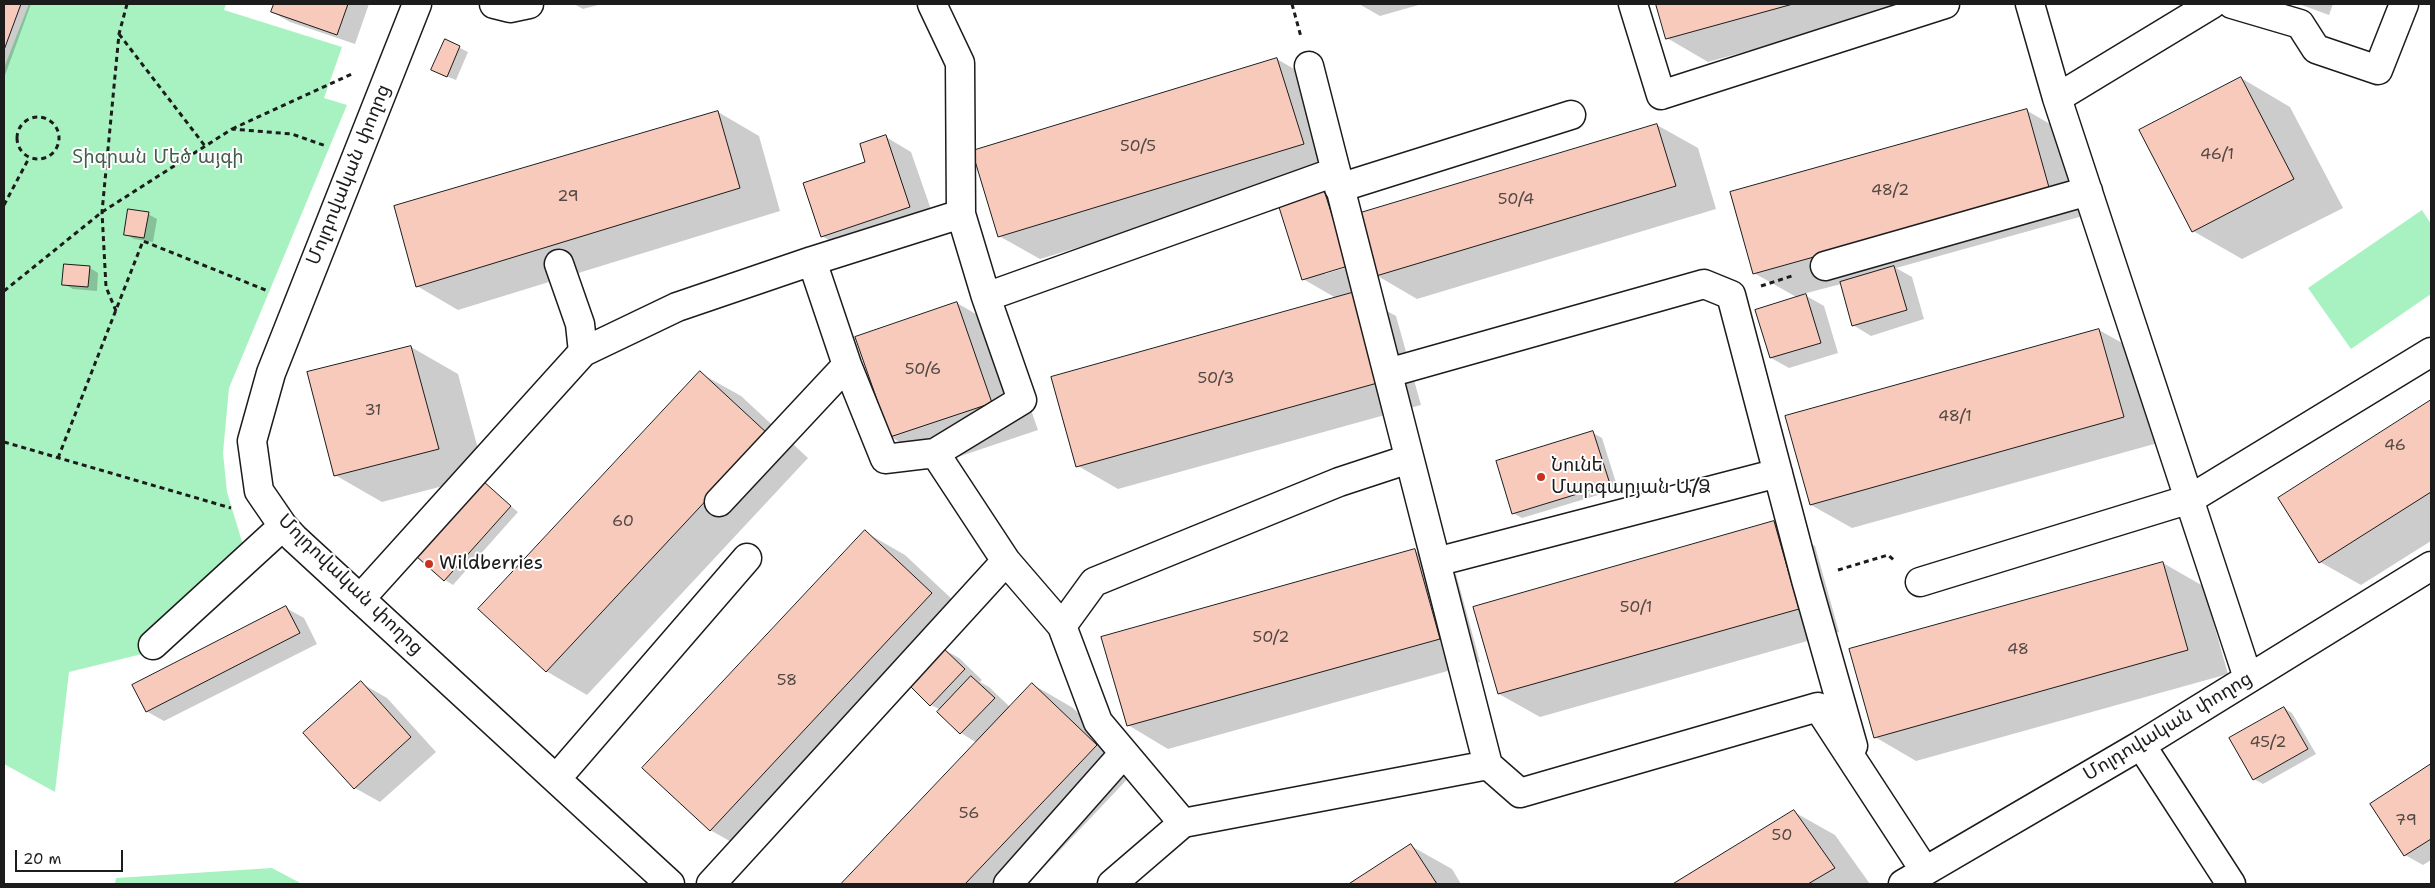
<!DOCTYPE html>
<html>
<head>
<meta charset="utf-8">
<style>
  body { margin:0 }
  #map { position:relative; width:2435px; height:888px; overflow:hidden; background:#fff; font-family:"Shantell Sans",sans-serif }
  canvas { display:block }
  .frame { position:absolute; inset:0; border:5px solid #1c1c1c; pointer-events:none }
  .scale { position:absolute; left:15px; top:850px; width:108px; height:22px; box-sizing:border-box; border:2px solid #1c1c1c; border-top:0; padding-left:6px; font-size:15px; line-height:18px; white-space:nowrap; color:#1c1c1c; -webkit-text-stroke:4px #fff; paint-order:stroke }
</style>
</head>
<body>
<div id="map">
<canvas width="2435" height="888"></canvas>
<div class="frame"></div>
<div class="scale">20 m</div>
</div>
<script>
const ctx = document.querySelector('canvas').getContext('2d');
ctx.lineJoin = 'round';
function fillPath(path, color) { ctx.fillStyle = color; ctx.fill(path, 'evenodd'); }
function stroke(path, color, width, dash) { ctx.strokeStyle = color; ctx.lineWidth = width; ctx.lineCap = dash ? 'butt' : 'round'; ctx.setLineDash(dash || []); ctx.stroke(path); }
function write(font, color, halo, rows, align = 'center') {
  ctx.font = font + ' "Shantell Sans","Noto Sans Armenian",sans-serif'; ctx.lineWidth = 4; ctx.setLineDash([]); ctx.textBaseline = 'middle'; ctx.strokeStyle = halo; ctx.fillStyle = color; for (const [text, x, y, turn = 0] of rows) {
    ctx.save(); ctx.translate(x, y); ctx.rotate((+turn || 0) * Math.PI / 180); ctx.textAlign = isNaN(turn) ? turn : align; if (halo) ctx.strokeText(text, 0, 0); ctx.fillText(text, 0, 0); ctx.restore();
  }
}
fillPath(new Path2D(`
  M29 4H226L224 10 342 47 324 98 347 105 229 388 223 453 227 492 246 555 142 654 69 672 55 792 4 764V68Z
  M2422 210 2431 224V294L2351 349 2308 288Z
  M272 868 302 884H115L116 878Z`), '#a8f2c1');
fillPath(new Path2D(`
  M4 4H31L4 78Z
  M275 4H369L355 44 290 22 272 12Z
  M574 4H602L583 9Z
  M1359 4H1422L1380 16Z
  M1658 4H1916L1708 62 1667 38Z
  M2299 4H2333L2329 15Z
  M446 41 468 52 456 80 441 74Z
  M1277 59 1318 83 1344 167 1040 259 999 236Z
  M2241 78 2290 107 2343 208 2242 259 2193 231Z
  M2026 110 2067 134 2090 214 1896 268 1912 277 1924 319 1871 336 1853 325 1841 284 1803 294 1824 306 1838 353 1789 368 1771 358 1798 298 1754 273Z
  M718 112 759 136 780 211 458 310 417 286Z
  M1657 125 1698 148 1716 209 1417 299 1376 275 1353 292 1396 316 1421 405 1118 489 1078 466 1336 298 1303 279 1324 191 1356 210 1358 215ZM1353 263 1354 265 1325 274V271Z
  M886 137 911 152 935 221 847 251 822 236Z
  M148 214 157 219 153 242 134 239 125 234Z
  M90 268 98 273 97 291 73 289 64 284Z
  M957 303 1003 330 1038 430 937 464 891 437Z
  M2099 330 2140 353 2165 441 1852 528 1811 505 1787 417Z
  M411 347 458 374 485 475 382 502 335 475 309 373Z
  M700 373 741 396 808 458 587 695 546 671Z
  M2431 402V541L2361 585 2320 562 2280 498Z
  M1593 433 1602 438 1618 489 1522 518 1513 513Z
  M483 483 518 512 453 585 445 580Z
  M1774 522 1815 546 1839 632 1540 717 1499 694Z
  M865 532 905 555 972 618 943 649 959 658 982 680 980 682 989 687 1010 707 1032 684 1073 708 1137 769 1028 884H843L977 743 961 733 938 712 941 710 931 705 909 684 751 853 710 830Z
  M1415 551 1456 574 1480 662 1168 749 1128 725Z
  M2163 563 2203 586 2228 674 1916 761 1875 737Z
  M286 608 304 618 317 644 164 721 146 711Z
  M361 683 387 698 436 752 380 802 355 788Z
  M2284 708 2292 713 2316 754 2263 784 2254 779Z
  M2431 766V860L2423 865 2405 855 2372 804Z
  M1794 812 1835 835 1870 884H1675Z
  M1411 846 1452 869 1461 884H1351Z`), '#0003');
const building = new Path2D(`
  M4 4H21L4 50Z
  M274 4H348L337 35 271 12Z
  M1656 4H1793L1666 39Z
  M445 39 460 46 447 77 431 70Z
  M1277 58 1304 144 998 237 972 151Z
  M2241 77 2294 179 2192 232 2139 130Z
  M2027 109 2050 191 1753 274 1730 192Z
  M718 111 740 188 416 287 394 206Z
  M1657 124 1676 186 1376 276 1357 214Z
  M886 135 910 207 821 237 803 183 865 162 860 144Z
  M1324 190 1348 266 1302 280 1278 204Z
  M128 209 149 212 144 238 124 235Z
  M64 264 90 266 88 287 62 285Z
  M1894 266 1907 310 1852 326 1840 282Z
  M1355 292 1381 382 1076 467 1051 377Z
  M1806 294 1821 343 1770 358 1755 310Z
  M957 302 992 403 890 437 855 337Z
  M2099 329 2124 417 1810 505 1785 416Z
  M411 346 439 449 334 476 307 372Z
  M700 371 768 434 546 672 478 609Z
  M2431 400V492L2319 563 2278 498Z
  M1593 431 1610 484 1512 514 1496 461Z
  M483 481 511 506 444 581 416 556Z
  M1774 521 1799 609 1498 694 1473 607Z
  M865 530 932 593 710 831 642 768Z
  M1415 549 1440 639 1127 726 1101 637Z
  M2163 562 2188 650 1874 738 1849 649Z
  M286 606 300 633 146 712 132 685Z
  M941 646 965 669 930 706 907 683Z
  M971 676 995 698 960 734 937 712Z
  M361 681 411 737 354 789 303 733Z
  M1032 683 1097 745 965 884H841Z
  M2284 707 2308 749 2253 780 2229 738Z
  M2431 764V839L2404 856 2370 804Z
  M1794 810 1835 868 1808 884H1673Z
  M1411 844 1437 884H1349Z`);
fillPath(building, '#f8cabb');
stroke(building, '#1c1c1c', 1);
const minor = new Path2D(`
  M417 4 271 373 252 441 259 491 283 526 294 538 670 884
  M494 4 510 8 529 4
  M932 4 960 63 961 214 986 297 1022 400 935 453 1006 561 1062 626
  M1633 4 1661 95 1945 4
  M2030 4 2057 98 2248 678
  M2232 4 2300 24 2316 49 2378 70 2404 4
  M1309 66 1488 765 1520 793 1818 707 1925 871
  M2057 98 2212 4
  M1339 188 1571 115
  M812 261 847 365 885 459 935 453
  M559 264 580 324 583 352
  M1825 266 2088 191
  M986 297 1335 172
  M1388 373 1704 284 1731 295 1806 580 1853 746
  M719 502 847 365
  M1436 562 1778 473
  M1920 582 2190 499 2431 352
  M360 599 583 352 677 307 812 261 961 214
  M153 645 283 526
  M2141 745 2231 884
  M556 779 747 558
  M1183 823 1488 765
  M711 884 1006 561
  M1008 884 1124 753
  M1112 884 1183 823 1098 722 1062 626 1094 582 1339 482 1409 459
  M1903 884 2141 745 2431 566`);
stroke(minor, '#1c1c1c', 31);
stroke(new Path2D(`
  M1292 4 1301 37
  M119 34 205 146
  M17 138a21 21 0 1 1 42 0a21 21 0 1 1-42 0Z
  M232 129 354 73
  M4 205 29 158
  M1761 286 1795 275
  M4 291 102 212 232 129 292 134 326 146
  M116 311 106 287 102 212 119 34 127 4
  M4 442 231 508
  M58 458 143 241 268 291
  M1838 570 1888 555 1896 562`), '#1c1c1c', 3, [5, 4]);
stroke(minor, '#fff', 28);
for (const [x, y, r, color] of [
  [1541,477,5,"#c8321e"],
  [429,564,5,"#c8321e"]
]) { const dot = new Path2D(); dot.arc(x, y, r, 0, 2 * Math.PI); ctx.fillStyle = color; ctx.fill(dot); stroke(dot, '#fff', 2); }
write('16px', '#534844', null, [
  ["50/5",1138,147],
  ["46/1",2217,155],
  ["48/2",1890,191],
  ["29",568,197],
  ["50/4",1516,200],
  ["50/6",923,370],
  ["50/3",1216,379],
  ["31",373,411],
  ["48/1",1955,417],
  ["46",2395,446],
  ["60",623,522],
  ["50/1",1636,608],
  ["50/2",1271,638],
  ["48",2018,650],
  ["58",787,681],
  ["45/2",2268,743],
  ["56",969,814],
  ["79",2406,821],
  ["50",1782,836]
]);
write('19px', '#465c4e', '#fff', [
  ["Տիգրան Մեծ այգի",158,158]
]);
write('19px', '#1c1c1c', '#fff', [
  ["Մոլդովական փողոց",349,175,-68],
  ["Մոլդովական փողոց",350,585,44],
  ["Մոլդովական փողոց",2168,727,-31]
]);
write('19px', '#1c1c1c', '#fff', [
  ["Նունե",1551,466],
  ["Մարգարյան Ա/Ձ",1551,488],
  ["Wildberries",439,564]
], 'left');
</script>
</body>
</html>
